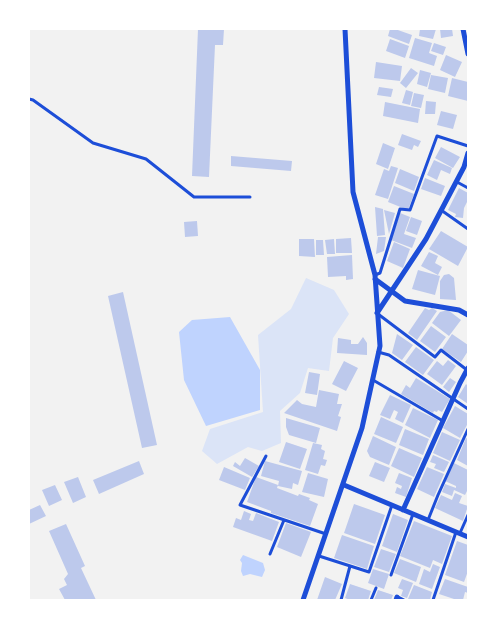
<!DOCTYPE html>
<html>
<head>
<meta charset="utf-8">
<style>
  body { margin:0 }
  #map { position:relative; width:497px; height:629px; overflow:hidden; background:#f2f2f2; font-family:"Roboto Condensed",sans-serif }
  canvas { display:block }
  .frame { position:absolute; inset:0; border:30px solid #fff; pointer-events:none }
</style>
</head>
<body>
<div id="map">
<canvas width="497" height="629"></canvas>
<div class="frame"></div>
</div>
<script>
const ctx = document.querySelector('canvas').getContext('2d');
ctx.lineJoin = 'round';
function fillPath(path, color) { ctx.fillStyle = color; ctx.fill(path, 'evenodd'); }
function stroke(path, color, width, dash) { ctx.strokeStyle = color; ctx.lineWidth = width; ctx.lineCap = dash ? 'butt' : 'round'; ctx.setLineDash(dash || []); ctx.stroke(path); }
fillPath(new Path2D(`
  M306 278 334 290 349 314 333 338 329 371 308 368 300 393 280 411 281 443 262 451 248 447 217 464 202 451 210 429 263 412 258 335 291 309Z`), '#dbe4f7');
fillPath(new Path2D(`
  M230 317 260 370V410L206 426 184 380 179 332 192 320Z
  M243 555 263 563 265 570 262 577 250 574 243 576 241 571 242 563 240 560Z`), '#bfd3fe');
fillPath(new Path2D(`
  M198 29H224L223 45H215L209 177 192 176Z
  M390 29H395L412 35 409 44 388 36Z
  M420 29H436L433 39 419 36Z
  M440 29H452L453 36 441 38Z
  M415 38 432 43 429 53 437 56 434 66 409 58Z
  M390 39 409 46 405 58 386 51Z
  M434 43 446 47 443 55 431 51Z
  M446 55 462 62 455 77 440 70Z
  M376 62 402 66 400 81 374 78Z
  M411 68 418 73 406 88 400 83Z
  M420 70 431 73 427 87 417 84Z
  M431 75 448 78 445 93 428 89Z
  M452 78 468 82V101L448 96Z
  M379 87 393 89 391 97 377 95Z
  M406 90 413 92 410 105 402 103Z
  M414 93 424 95 421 108 411 106Z
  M426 101 436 102 435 114H425Z
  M385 102 420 109 418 123 383 116Z
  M441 111 457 115 453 129 437 125Z
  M402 134 421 141 418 147 414 145 412 150 398 145Z
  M383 143 395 148 388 169 376 164Z
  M441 147 460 157 453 168 435 158Z
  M231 156 292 161 291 171 231 166Z
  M434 160 452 168 450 174 441 170 437 180 427 175Z
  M391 166 398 168 388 199 375 195 384 169 389 171Z
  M400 169 419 177 414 191 395 183Z
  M425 178 445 186 441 196 421 189Z
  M394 186 414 194 408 210 388 202Z
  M459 188 468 193V200L464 208 463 218 455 217 456 214 448 210Z
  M375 207 383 209 385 235 377 236Z
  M384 210 395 213 389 234Z
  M400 213 410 217 404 234 416 238 412 248 391 240Z
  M411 217 422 221 417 235 406 231Z
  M197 221 198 236 185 237 184 222Z
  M441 231 468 247 458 266 429 249Z
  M378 237H386L384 251 376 254Z
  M351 238 352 253H336V239Z
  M299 239H314L315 257 299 256Z
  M334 239 335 254H327L325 240Z
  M316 240H323L324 255H316Z
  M394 242 410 249 403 268 387 261Z
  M429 252 438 256 435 263 442 267 438 275 421 266Z
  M352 255 353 279 346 280V276L328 277 327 257Z
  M418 270 440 276 435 295 412 289Z
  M449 274 454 278 456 300 440 299V281L444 275Z
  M123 292 157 445 142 448 108 296Z
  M425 308 429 310 432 308 437 311 417 340 408 333Z
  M448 310 461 320 449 336 432 323 440 312Z
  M431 326 446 337 435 352 420 341Z
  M397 334 413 345 402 360 392 353Z
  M452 334 468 345V351L461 362 442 349Z
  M363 337 367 343V355L337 353 338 338 351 340V344H358Z
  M416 347 434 360 423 375 405 362Z
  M448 360 456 366 442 385 427 374 437 361 443 366Z
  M344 361 358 368 346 391 332 384Z
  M309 372 320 374 317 395 305 393Z
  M416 378 450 399 442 412 438 410 437 412 434 411 433 413 401 394 406 385 410 388Z
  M450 378 456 382 449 392 443 387Z
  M466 384 468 386V404L458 397Z
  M319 390 339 394 337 404H342L338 416 341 417 337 431 284 413 297 400 302 404 316 407Z
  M390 395 411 405 403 423 395 419 398 412 394 410 390 419 380 415Z
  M455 406 468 414V423L460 438 443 428Z
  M413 408 438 420 430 438 405 425Z
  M381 417 403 427 396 443 374 434Z
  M286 418 320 428 316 443 289 435 286 427Z
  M405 429 429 439 423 455 399 445Z
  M442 432 460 440 450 461 433 453Z
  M373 436 396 447 389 465 370 457 367 451Z
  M466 438 468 439V466L457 460Z
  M286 442 307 449 300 469 279 462Z
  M313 443 322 445 321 449 325 451 323 459 327 460 325 466 321 465 318 474 305 470Z
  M399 448 422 458 414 477 391 466Z
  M433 455 449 462 444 472 434 468 436 464 430 462Z
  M245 458 259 466 252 477 233 466 235 462 240 466Z
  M139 461 144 474 99 494 93 480Z
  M265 461 302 471 298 485 293 483 292 489 278 486 279 481 261 476Z
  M375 462 390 468 384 482 369 476Z
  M454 463 468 470V492L467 491 465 495 454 490 452 496 442 492 445 484 456 488V486L445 481Z
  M224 467 250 478 245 490 219 480Z
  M427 467 444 474 434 497 417 489Z
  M308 473 328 479 324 497 302 492Z
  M399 473 412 478 406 497 395 493 397 487 401 489 402 486 395 483Z
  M78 477 86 497 73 503 64 482Z
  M256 477 278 485 277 488 298 496 299 494 310 498 309 500 318 504 310 526 271 513V511L247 502Z
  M55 485 62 500 49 506 42 490Z
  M455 493 462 496 459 503 468 506 463 521 435 508 441 495 452 500Z
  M354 504 385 515 375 544 344 533Z
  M40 505 46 516 29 524V510Z
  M244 511 251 514 249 520 253 521 256 513 279 522 272 541 233 527 236 518 241 520Z
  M393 514 408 520 397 552 382 546Z
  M414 521 452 536 442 564 433 560 430 568 400 556Z
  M286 523 311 532 301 557 277 547Z
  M66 524 85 566 81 568 96 600H65L59 589 67 585 64 579 68 574 49 531Z
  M342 535 374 546 367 569 334 558Z
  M457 541 468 545V571L464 582 445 575Z
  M381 549 396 554 389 572 374 567Z
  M400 559 421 567 416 582 394 573Z
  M433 564 440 567 432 589 419 584 424 569 430 572Z
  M373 569 389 574 384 589 368 583Z
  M325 577 342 584 335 600H317Z
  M402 579 413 583 407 598 401 596 403 590 398 588Z
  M445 579 468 587V593L465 592 463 600H457L439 594Z
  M350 584 371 591 368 600H350L345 598Z
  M414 585 432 592 430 600 408 599Z
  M378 590 393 595 391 600H374Z`), '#bdc9ec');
stroke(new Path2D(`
  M29 99 33 100 93 143 146 159 194 197H250
  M457 182 468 188
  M441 210 468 229
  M375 275 380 273 400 209 410 210 437 136 468 146
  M378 314 435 357 441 350 467 370
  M378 352 389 355 468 409
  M373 380 443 421
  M266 456 240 505 326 534
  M428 520 438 495 468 429
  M460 533 468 515
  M270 554 284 520
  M319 556 369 572 392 505
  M391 575 413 514
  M398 597 404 600
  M341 600 350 566
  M371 600 376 588
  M433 600 456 532`), '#1d4ed8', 3);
stroke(new Path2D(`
  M463 29 468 54
  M375 279 405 301 459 310 468 315
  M377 313 426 239 464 167 468 153
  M344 485 468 537
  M403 510 460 383 468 368
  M303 600 362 428 380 346 375 275 353 192 345 29
  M396 600 397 597`), '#1d4ed8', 5);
</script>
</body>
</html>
